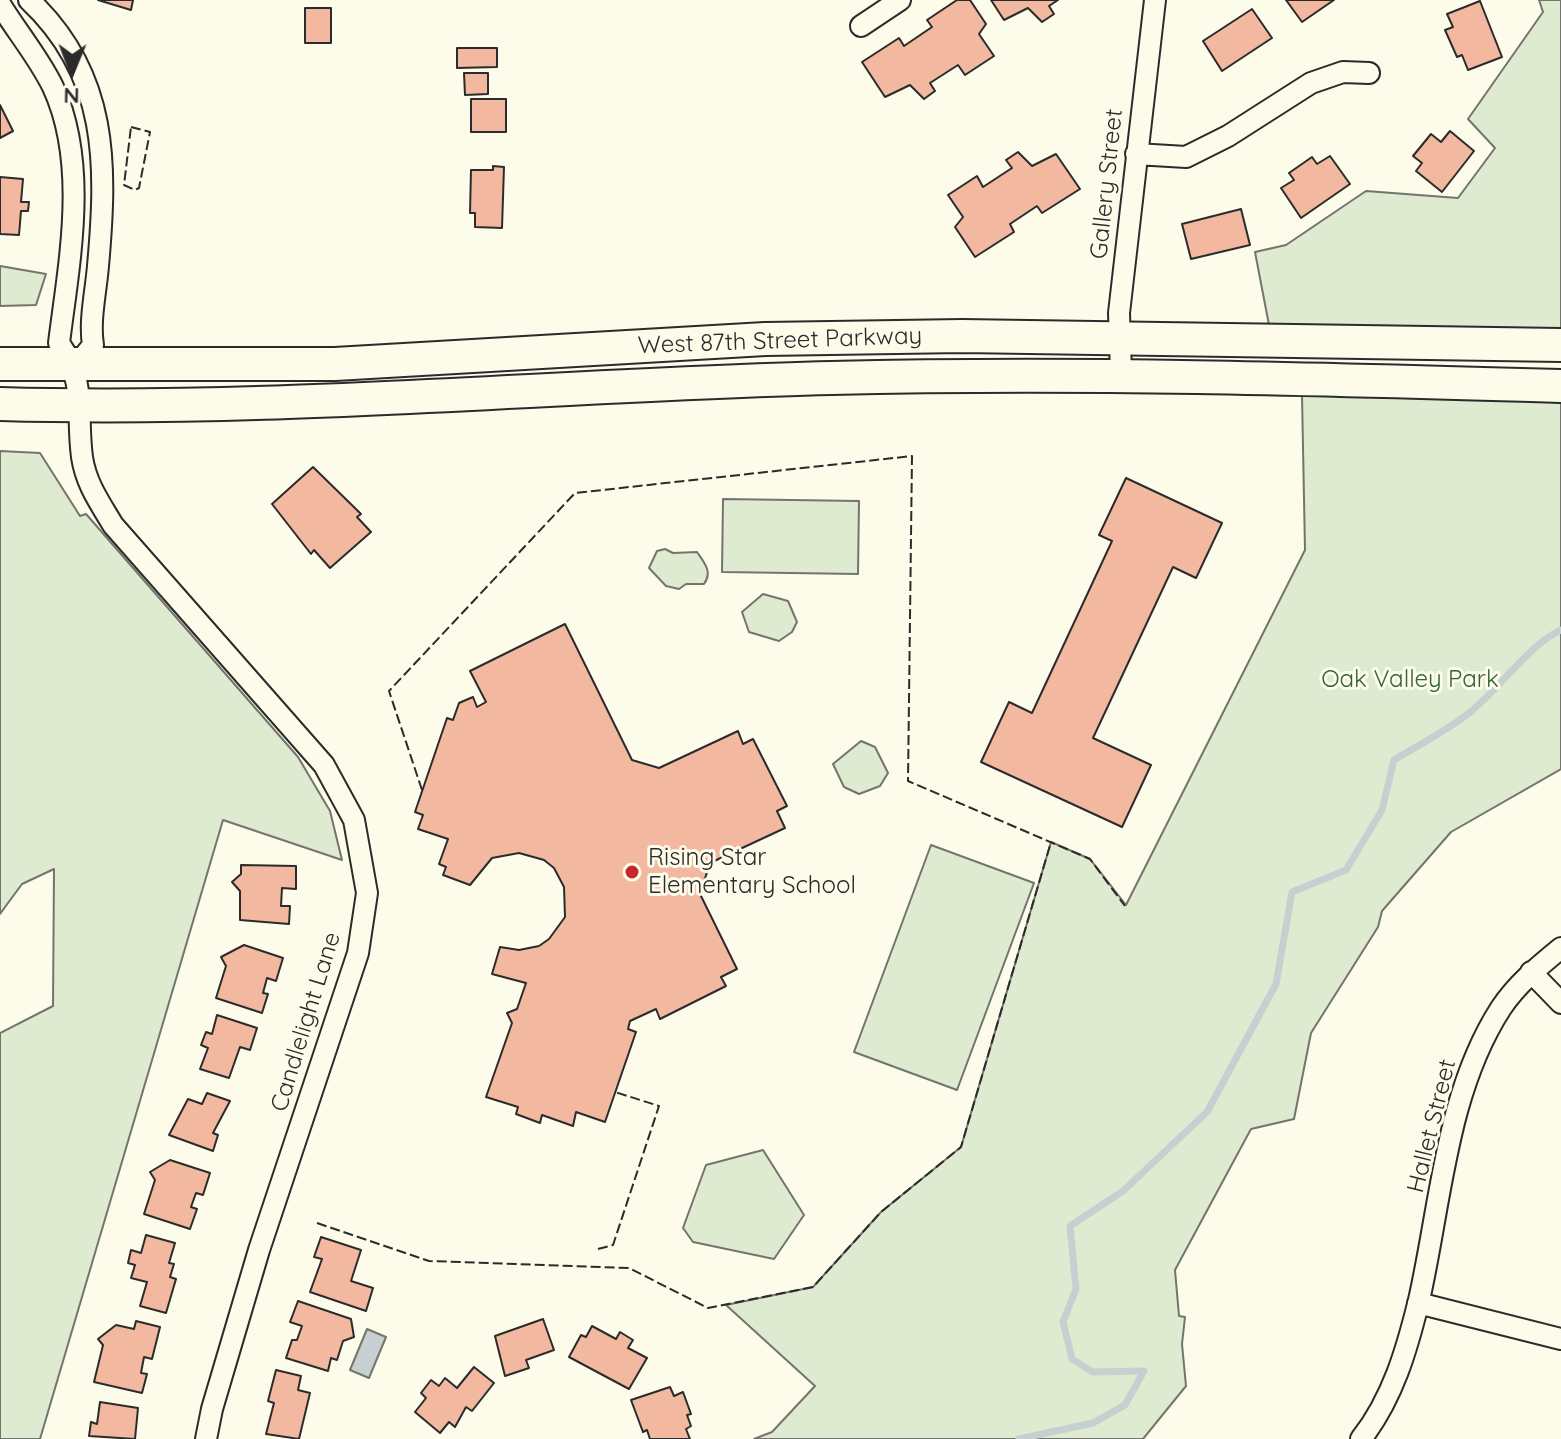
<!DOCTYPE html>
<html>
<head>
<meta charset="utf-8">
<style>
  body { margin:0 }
  #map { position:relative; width:1561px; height:1439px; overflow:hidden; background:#fdfbea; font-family:Quicksand,sans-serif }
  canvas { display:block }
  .north { position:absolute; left:32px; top:32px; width:80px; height:80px; -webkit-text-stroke:6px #fdfbea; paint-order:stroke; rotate:181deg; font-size:22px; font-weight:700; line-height:32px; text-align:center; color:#2b2b2b }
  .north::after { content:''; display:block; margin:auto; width:28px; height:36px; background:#2b2b2b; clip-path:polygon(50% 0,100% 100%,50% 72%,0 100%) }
</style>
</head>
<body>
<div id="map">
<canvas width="1561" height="1439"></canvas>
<div class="north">N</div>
</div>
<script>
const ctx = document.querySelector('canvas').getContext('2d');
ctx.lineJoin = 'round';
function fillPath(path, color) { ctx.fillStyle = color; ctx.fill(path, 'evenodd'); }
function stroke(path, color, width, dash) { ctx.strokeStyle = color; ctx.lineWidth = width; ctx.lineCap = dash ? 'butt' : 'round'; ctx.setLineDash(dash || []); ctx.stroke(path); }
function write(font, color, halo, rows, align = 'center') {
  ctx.font = font + ' Quicksand,sans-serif'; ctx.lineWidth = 6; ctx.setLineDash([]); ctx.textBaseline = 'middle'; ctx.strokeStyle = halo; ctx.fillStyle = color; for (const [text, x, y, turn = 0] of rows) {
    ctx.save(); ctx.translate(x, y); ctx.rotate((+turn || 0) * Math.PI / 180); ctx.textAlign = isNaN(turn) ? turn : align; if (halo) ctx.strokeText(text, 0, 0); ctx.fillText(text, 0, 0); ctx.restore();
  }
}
const green = new Path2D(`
  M1539 0H1561V329L1269 325 1255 252 1286 245 1366 191 1458 198 1495 148 1468 119 1543 12Z
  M0 266 46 274 36 305 0 306Z
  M1302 395 1561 399V769L1451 832 1382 911 1378 927 1311 1033 1294 1119 1251 1129 1175 1270 1179 1316 1185 1317 1182 1344 1186 1386 1143 1439H754L772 1432 815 1386 726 1305 813 1287 881 1212 961 1147 1051 842 1090 859 1126 905 1305 550Z
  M0 451 40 453 80 516 86 514 298 757 330 811 342 860 223 820 40 1439H0V1033L53 1006 54 869 22 884 0 914Z
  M723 499 859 501 858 574 722 572Z
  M665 549 673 553 697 552C704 562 713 572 704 584H686L679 589 666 586 649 568 657 551Z
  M763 594 788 601 797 622 792 632 779 641 749 632 742 612Z
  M861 741 875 747 888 773 880 786 859 794 844 787 833 764Z
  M931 845 1034 883 957 1090 854 1052Z
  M763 1150 804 1215 774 1259 693 1242 683 1228 706 1165Z`);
fillPath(green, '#deebd1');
stroke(green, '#74746e', 2);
const water = new Path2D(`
  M367 1329 386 1337 369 1378 350 1370Z`);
fillPath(water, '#c7d0d0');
stroke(water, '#74746e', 2);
stroke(new Path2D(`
  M1019 1439 1093 1423 1125 1405 1144 1371 1093 1372 1072 1359 1063 1322 1076 1289 1070 1226 1123 1191 1207 1112 1276 984 1292 892 1346 870 1382 810 1394 760C1419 745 1446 731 1469 713 1499 689 1530 644 1561 630`), '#c7d0d0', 7);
const building = new Path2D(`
  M98 0H133L131 10Z
  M957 0H970L986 24 979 34 994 56 965 75 958 65 930 83 935 91 924 99 910 85 885 97 862 62 899 38 904 46 932 27 927 20Z
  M991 0H1058L1049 6 1054 14 1042 22 1028 8 1004 20Z
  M1286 0H1334L1302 22Z
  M1480 1 1502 57 1468 70 1462 55 1457 57 1445 30 1453 27 1447 14Z
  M305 8H331V43H305Z
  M1252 9 1272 38 1222 71 1203 41Z
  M457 48H497V67L457 68Z
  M464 73H488V94L465 95Z
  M471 99H506V132H471Z
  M0 105 13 131 0 138Z
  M1450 131 1474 151 1442 192 1416 171 1422 163 1413 156 1431 134 1441 142Z
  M1018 152 1032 166 1056 154 1080 189 1042 213 1037 206 1010 224 1014 232 975 257 955 227 963 217 948 195 977 176 983 187 1012 168 1006 160Z
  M1330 156 1350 184 1301 218 1281 188 1294 180 1289 173 1312 157 1317 164Z
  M493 166 504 167 502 228 475 227V213H470L471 170H493Z
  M0 177 23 179 21 202H29L28 211H21L19 235 0 234Z
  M1241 209 1250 245 1191 259 1182 224Z
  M313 467 361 514 357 517 371 532 330 568 314 550 311 554 272 504Z
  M1126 478 1222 523 1196 578 1173 567 1093 738 1151 765 1122 827 981 762 1009 702 1032 713 1112 541 1099 535Z
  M565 624 632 760 659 768 738 731 743 744 753 739 787 806 777 811 785 828 710 863 700 894 737 969 721 977 726 986 660 1019 656 1009 630 1021 628 1029 636 1032 605 1122 576 1112 573 1126 542 1115 540 1123 516 1114 518 1107 486 1097 512 1023 507 1013 517 1009 526 983 492 974 500 947 519 950 539 946 549 939 565 917 564 887 554 868 544 860 519 853 492 858 470 885 443 875 446 867 439 864 448 839 418 829 423 815 415 812 447 718 453 720 459 703 473 697 477 707 486 702 470 671Z
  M241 865 296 866V889L282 888 281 906H290L289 924 240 920V891L232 882 241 874Z
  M244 945 283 958 276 981 267 978 263 993 268 994 262 1013 216 998 226 966 221 957Z
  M217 1015 257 1028 250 1050 240 1047 229 1078 200 1069 208 1048 201 1045 206 1032 212 1034Z
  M207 1093 230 1101 213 1133 218 1135 213 1151 169 1135 188 1099 202 1104Z
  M170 1160 210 1173 203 1195 196 1193 191 1207 197 1209 190 1229 144 1214 155 1180 150 1172Z
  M146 1235 175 1243 169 1263 174 1264 170 1277 176 1279 166 1313 140 1306 147 1282 131 1278 135 1265 128 1263 131 1250 141 1253Z
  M321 1237 361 1250 351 1281 373 1288 366 1311 310 1292 322 1259 314 1257Z
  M298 1301 351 1319 354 1337 343 1341 337 1360 331 1358 328 1371 286 1358 292 1340H297L302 1326 290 1322Z
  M543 1319 554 1350 526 1360 529 1368 505 1376 495 1336Z
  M136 1321 160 1327 152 1359 144 1357 141 1373 147 1374 142 1393 94 1382 103 1345 98 1339 116 1325 134 1329Z
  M592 1326 616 1339 620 1332 633 1340 628 1348 647 1358 629 1389 569 1357 581 1335 586 1337Z
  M474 1367 494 1383 472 1411 466 1407 455 1427 449 1422 440 1433 415 1412 426 1398 421 1393 431 1380 439 1386 445 1378 457 1388Z
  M276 1370 301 1376 298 1390 310 1393 299 1439 266 1434 274 1403 268 1401Z
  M670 1387 674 1396 683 1392 691 1414 687 1415 691 1426 686 1429 690 1439H650L647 1430 643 1432 631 1400Z
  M100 1402 138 1408 135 1439 89 1436 91 1422 97 1424Z`);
fillPath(building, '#f2b8a0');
stroke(building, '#2b2b2b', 2);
const minor = new Path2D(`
  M29 0C109 75 107 165 98 266 96 291 89 321 93 345L76 366
  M0 4C17 32 39 58 53 87 89 165 69 262 59 343 87 383 76 412 82 457 86 484 100 503 113 525L324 765 354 820 367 893 358 953 259 1250 212 1409 206 1439
  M861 26 900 0
  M1136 154 1186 157 1228 136 1311 83 1343 72 1369 73
  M1121 374 1119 313 1155 0
  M1531 972 1561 1003
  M1418 1303 1561 1339
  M1361 1439C1393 1398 1407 1349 1419 1300 1441 1203 1446 1093 1501 1008 1517 984 1539 966 1561 948`);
const primary = new Path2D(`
  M0 364H335L765 339 962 336 1561 345
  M0 404C278 412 554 385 831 378 1075 372 1318 379 1561 386`);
stroke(minor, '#2b2b2b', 24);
stroke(primary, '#2b2b2b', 36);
stroke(minor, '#fdfbea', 20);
stroke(primary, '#fdfbea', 32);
stroke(new Path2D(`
  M131 127 150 132 139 188 135 190 124 185Z
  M422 790 389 691 575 493 912 456 908 781 1090 859 1125 906
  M317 1223 429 1261 629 1268 708 1308 813 1287 881 1212 961 1147 1051 842
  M598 1249 613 1245 659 1106 615 1092`), '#2b2b2b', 2, [10, 4]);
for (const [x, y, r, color] of [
  [632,872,8,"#c62828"]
]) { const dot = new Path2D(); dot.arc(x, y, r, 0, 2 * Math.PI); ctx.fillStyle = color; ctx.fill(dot); stroke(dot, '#fdfbea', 3); }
write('24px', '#2b2b2b', '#fdfbea', [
  ["Gallery Street",1107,184,-84],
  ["West 87th Street Parkway",780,341,-2],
  ["Candlelight Lane",306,1022,-73],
  ["Hallet Street",1432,1126,-76]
]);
write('24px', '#34623c', '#fdfbea', [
  ["Oak Valley Park",1410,680]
]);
write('24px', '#2b2b2b', '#fdfbea', [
  ["Rising Star",648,858],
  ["Elementary School",648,886]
], 'left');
</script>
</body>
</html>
